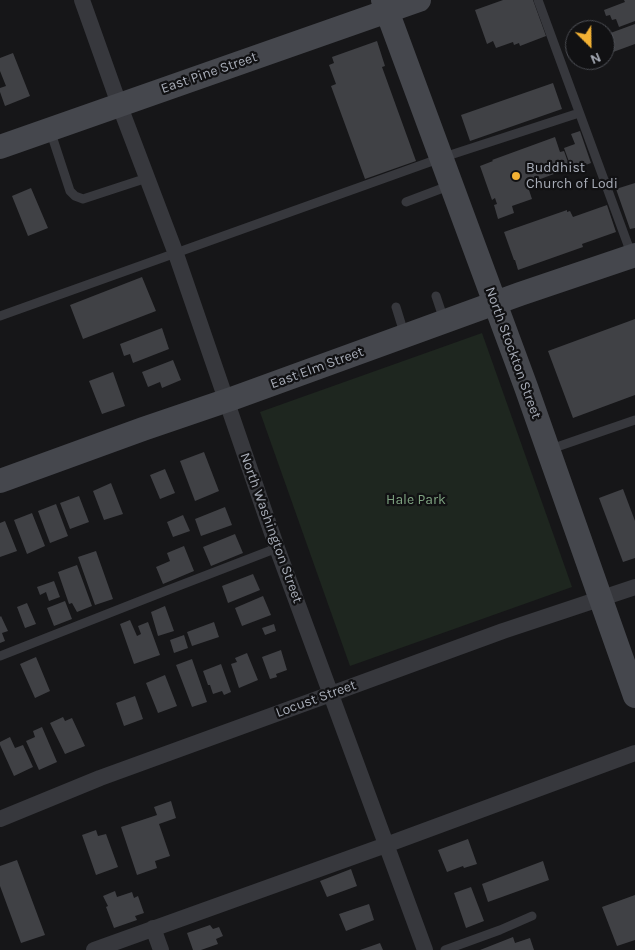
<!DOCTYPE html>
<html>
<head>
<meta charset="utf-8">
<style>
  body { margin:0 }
  #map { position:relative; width:635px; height:950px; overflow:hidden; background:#161618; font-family:Karla,sans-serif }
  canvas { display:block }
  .north { position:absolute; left:565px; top:20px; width:50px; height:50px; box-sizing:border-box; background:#111113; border:1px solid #4d4f55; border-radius:50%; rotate:157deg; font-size:14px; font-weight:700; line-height:20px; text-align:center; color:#a8adb8 }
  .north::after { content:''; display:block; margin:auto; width:18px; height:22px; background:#f2b134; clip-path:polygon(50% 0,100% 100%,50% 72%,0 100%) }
</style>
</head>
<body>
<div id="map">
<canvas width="635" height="950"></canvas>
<div class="north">N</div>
</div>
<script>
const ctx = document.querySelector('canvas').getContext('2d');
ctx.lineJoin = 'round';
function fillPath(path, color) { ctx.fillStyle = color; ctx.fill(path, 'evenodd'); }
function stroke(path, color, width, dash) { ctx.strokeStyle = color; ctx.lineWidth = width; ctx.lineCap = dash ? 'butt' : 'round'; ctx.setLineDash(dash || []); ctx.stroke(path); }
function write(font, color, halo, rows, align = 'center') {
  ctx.font = font + ' Karla,sans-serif'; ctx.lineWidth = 4.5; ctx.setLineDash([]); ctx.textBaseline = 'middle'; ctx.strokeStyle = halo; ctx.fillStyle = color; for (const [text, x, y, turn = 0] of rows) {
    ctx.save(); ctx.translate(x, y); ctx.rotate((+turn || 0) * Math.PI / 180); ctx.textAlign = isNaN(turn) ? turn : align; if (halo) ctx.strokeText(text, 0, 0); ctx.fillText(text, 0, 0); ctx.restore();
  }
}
fillPath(new Path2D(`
  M482 333 572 587 350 666 260 412Z`), '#1e261f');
fillPath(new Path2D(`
  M503 0H533L546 36 520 46 519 43 514 45 513 42 496 48 493 41 487 44 475 10Z
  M624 0H635V21L619 27 616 19 612 20 610 15 606 16 604 10 625 2Z
  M635 24V44L605 55V35Z
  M377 41 385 66 382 67 416 161 365 179 331 86 336 84 329 65 334 63 332 57Z
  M13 53 30 96 5 106 0 92V88L6 86 0 71V58Z
  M553 83 562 109 470 141 461 115Z
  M580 131 591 163 572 170 564 148 575 144 571 134Z
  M555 137 560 152 564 151 570 168 527 184 532 199 512 206 514 213 498 219 494 205 497 204 495 198 492 200 480 166 493 161 492 160Z
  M635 183V228L630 229 616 189Z
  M31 188 48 228 28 236 12 196Z
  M607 205 616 232 582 244 583 247 518 270 515 260H514L504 232 567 210V212L570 211 573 217Z
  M142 277 156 311 83 339 70 305Z
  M635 319V395L573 418 548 351Z
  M162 328 169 349 133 363 130 354 124 356 120 344Z
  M173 360 181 380 162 388 160 382 148 387 142 372Z
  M113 372 125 406 102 414 89 381Z
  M204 452 219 491 195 501 180 461Z
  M165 469 175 493 160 499 150 475Z
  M111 483 123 514 104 520 93 491Z
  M623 489 635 521V558L623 562 599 498Z
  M79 496 89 522 70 529 60 503Z
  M56 504 68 536 50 543 38 511Z
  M225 507 232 525 201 536 195 519Z
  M32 513 45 546 27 554 14 520Z
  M183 515 190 531 173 537 167 522Z
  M5 521 17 551 0 557V523Z
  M235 534 243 553 211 566 203 547Z
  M184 546 194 571 163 584 156 567 170 561 167 553Z
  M96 551 113 599 95 605 78 557Z
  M77 565 92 606 77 612 72 603 69 604 58 572Z
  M253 574 260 590 228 603 222 586Z
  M54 581 60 597 49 601 46 592 40 595 37 587Z
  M263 596 271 615 242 626 235 608Z
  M65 601 72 619 54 626 47 608Z
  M27 603 36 624 25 628 17 607Z
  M165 606 174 631 158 636 151 612Z
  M1 616 8 631 2 633 5 641 0 643V617Z
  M130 620 137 636 141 634 138 626 148 622 160 655 134 664 120 624Z
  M214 622 219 637 192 646 187 632Z
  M274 624 276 631 265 635 262 628Z
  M184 635 188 648 174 653 170 640Z
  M281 650 287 670 276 674 277 677 270 679 262 657Z
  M247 653 258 680 239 688 231 664 237 662 235 658Z
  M36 657 50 691 35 698 20 664Z
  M192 659 207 702 192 707 176 665Z
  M221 664 231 692 224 695 222 691 213 694 210 685H208L203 671Z
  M165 675 177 706 158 713 146 683Z
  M135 696 143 719 124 726 116 703Z
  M63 717 65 721 72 718 85 746 65 754 50 723Z
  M42 727 57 762 39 770 26 741 35 737 33 731Z
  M10 737 15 748 23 745 33 767 14 776 0 745V742Z
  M171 801 176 818 159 824 170 856 155 861 157 868 137 875 121 827 157 815 154 807Z
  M96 830 98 836 106 834 118 867 96 875 82 835Z
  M468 839 477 864 464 868 463 866 447 872 438 850Z
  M17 860 45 935 21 943 0 886V866Z
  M543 861 549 880 488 902 482 884Z
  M351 869 357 886 327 897 320 881Z
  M471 887 484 921 466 928 454 893Z
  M115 891 117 897 132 892 134 898 138 896 144 913 135 916 137 920 114 928 106 907 108 906 103 896Z
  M635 895V940L617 946 602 907Z
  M369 904 374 920 346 931 339 914Z
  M210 925 213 929 219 927 223 936 216 939 218 944 201 950H193L187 933Z
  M513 937 515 943 530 938 534 950H480Z
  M380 943 383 950H360Z`), '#404145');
stroke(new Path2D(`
  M538 0 632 256
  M50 130 70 191 75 196 83 199 147 178
  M406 202 451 185
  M436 296 444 320
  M396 307 405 336
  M0 316 441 158 579 113
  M548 450 635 420
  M0 656 168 590 277 548
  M445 950 500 930 532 916`), '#37383d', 9);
stroke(new Path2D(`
  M82 0 119 104 176 254 277 548 425 950
  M0 819 100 778 339 691 503 631 635 587
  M153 928 161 950
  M94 950 386 845 635 753`), '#37383d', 16);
stroke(new Path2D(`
  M383 0 526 387 635 696
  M0 147 419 0
  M0 481 143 429 234 398 520 294 635 255`), '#45474d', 24);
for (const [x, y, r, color] of [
  [516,176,5,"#f2b134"]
]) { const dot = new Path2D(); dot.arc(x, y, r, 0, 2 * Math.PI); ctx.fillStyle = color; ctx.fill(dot); stroke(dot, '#111113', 2); }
write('14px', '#a8adb8', '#111113', [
  ["East Pine Street",209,73,-19],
  ["North Stockton Street",513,353,70],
  ["East Elm Street",317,368,-20],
  ["North Washington Street",271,528,70],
  ["Locust Street",316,699,-20]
]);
write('14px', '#a8adb8', '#111113', [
  ["Buddhist",526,168],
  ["Church of Lodi",526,184]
], 'left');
write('14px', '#7fa381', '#111113', [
  ["Hale Park",416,500]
]);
</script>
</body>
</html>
